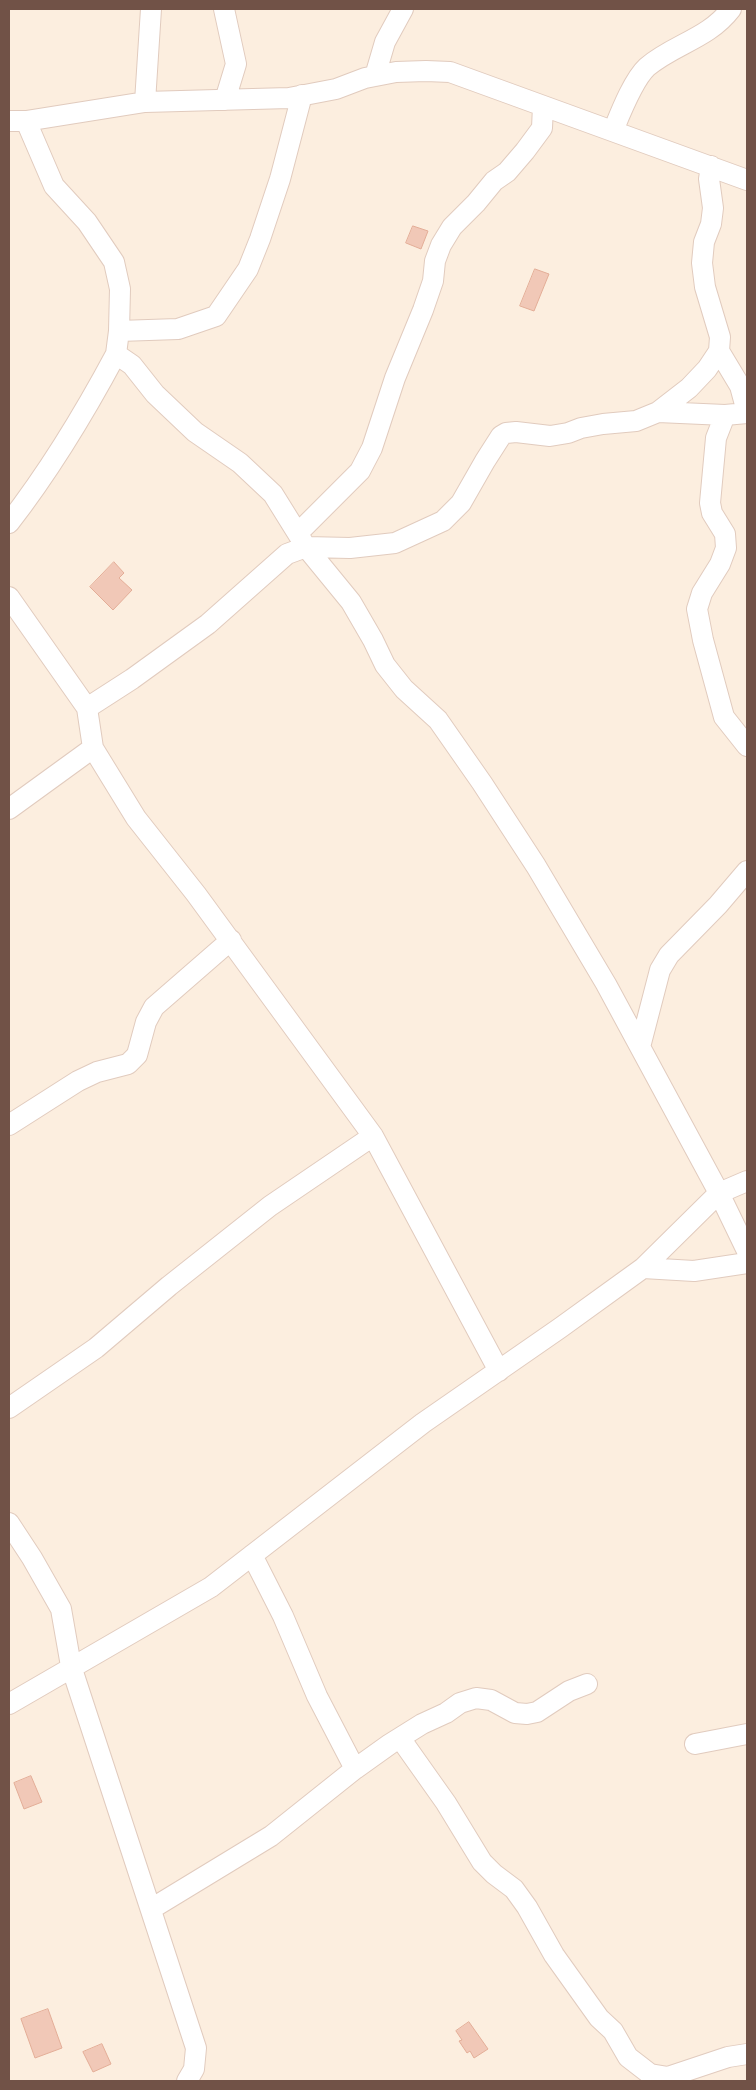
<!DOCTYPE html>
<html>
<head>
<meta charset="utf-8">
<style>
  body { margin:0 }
  #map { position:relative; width:756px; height:2090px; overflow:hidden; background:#fceedf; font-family:"Asap Condensed",sans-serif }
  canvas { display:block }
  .frame { position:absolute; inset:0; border:10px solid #715247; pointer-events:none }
</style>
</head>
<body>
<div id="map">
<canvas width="756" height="2090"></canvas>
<div class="frame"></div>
</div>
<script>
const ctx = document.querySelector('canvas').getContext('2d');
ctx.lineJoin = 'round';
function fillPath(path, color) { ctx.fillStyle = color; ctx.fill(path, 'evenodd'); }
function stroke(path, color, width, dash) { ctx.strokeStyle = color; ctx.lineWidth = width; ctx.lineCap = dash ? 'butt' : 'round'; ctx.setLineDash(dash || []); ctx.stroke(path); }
const building = new Path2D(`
  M413 226 428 231 421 249 406 243Z
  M535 269 549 274 534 311 520 306Z
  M114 562 124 573 119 578 132 590 113 610 90 587Z
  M31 1776 42 1802 24 1809 14 1783Z
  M48 2009 62 2048 35 2058 21 2019Z
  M469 2022 488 2049 474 2058 470 2051 467 2053 459 2041 462 2040 456 2031Z
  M102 2044 111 2064 93 2072 83 2052Z`);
fillPath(building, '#f1c8b7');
stroke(building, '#e3ad97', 1);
const minor = new Path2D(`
  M224 9 236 64 225 100
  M375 76 385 42 403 9
  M145 102 151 9
  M9 121H26L145 102 289 98 336 89 365 78 396 72 426 71 450 72 747 180
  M26 121 54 186 87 222 114 262 120 289 119 331 116 354 132 365 155 394 195 432 240 463 273 494 306 547 351 602 373 640 385 665 404 689 438 720 482 783 536 866 606 984 719 1193 747 1251
  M613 131C620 114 633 80 647 67 674 44 708 39 731 9
  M119 331 178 329 216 316 248 269 260 239 280 179 302 95
  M719 351 740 386 747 412
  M658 412 725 415 747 413
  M725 415 716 438 710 503 712 513 725 534 726 548 720 564 702 593 697 609 703 640 724 717 747 746
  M9 523C50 470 84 414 116 354
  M298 533 360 471 372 448 395 378 423 310 433 281 435 261 441 245 452 227 476 203 494 181 507 172 525 151 542 128 543 106
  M9 597 87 708 93 748 136 818 196 894 373 1136 499 1371
  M87 708 132 679 208 624 287 554 306 547 350 548 395 543 443 521 461 503 485 461 501 436 506 433 516 432 550 436 568 433 581 428 603 424 636 421 658 412 689 388 707 369 719 351 720 337 705 287 702 263 704 242 711 224 713 208 709 179 711 166
  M9 809 93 748
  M640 1047 660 970 669 955 718 905 747 871
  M9 1125 78 1081 97 1072 128 1064 137 1055 146 1022 154 1007 231 940
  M643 1268 694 1271 747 1263
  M9 1408 96 1348 169 1286 270 1206 373 1136
  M9 1523 32 1558 61 1609 71 1666 196 2048 194 2069 187 2081
  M252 1555 283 1616 317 1696 355 1769
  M9 1704 211 1587 423 1423 560 1328 643 1268 719 1193 747 1181
  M400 1738 446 1803 482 1862 494 1874 514 1889 527 1907 554 1955 599 2018 613 2031 628 2057 650 2074 668 2077 728 2057 747 2054
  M695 1744 747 1734
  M151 1909 271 1836 355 1769 390 1744 422 1724 446 1713 460 1703 476 1698 491 1700 515 1713 527 1714 537 1712 569 1691 587 1684`);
stroke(minor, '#e1cbbe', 22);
stroke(minor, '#fff', 20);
</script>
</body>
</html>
